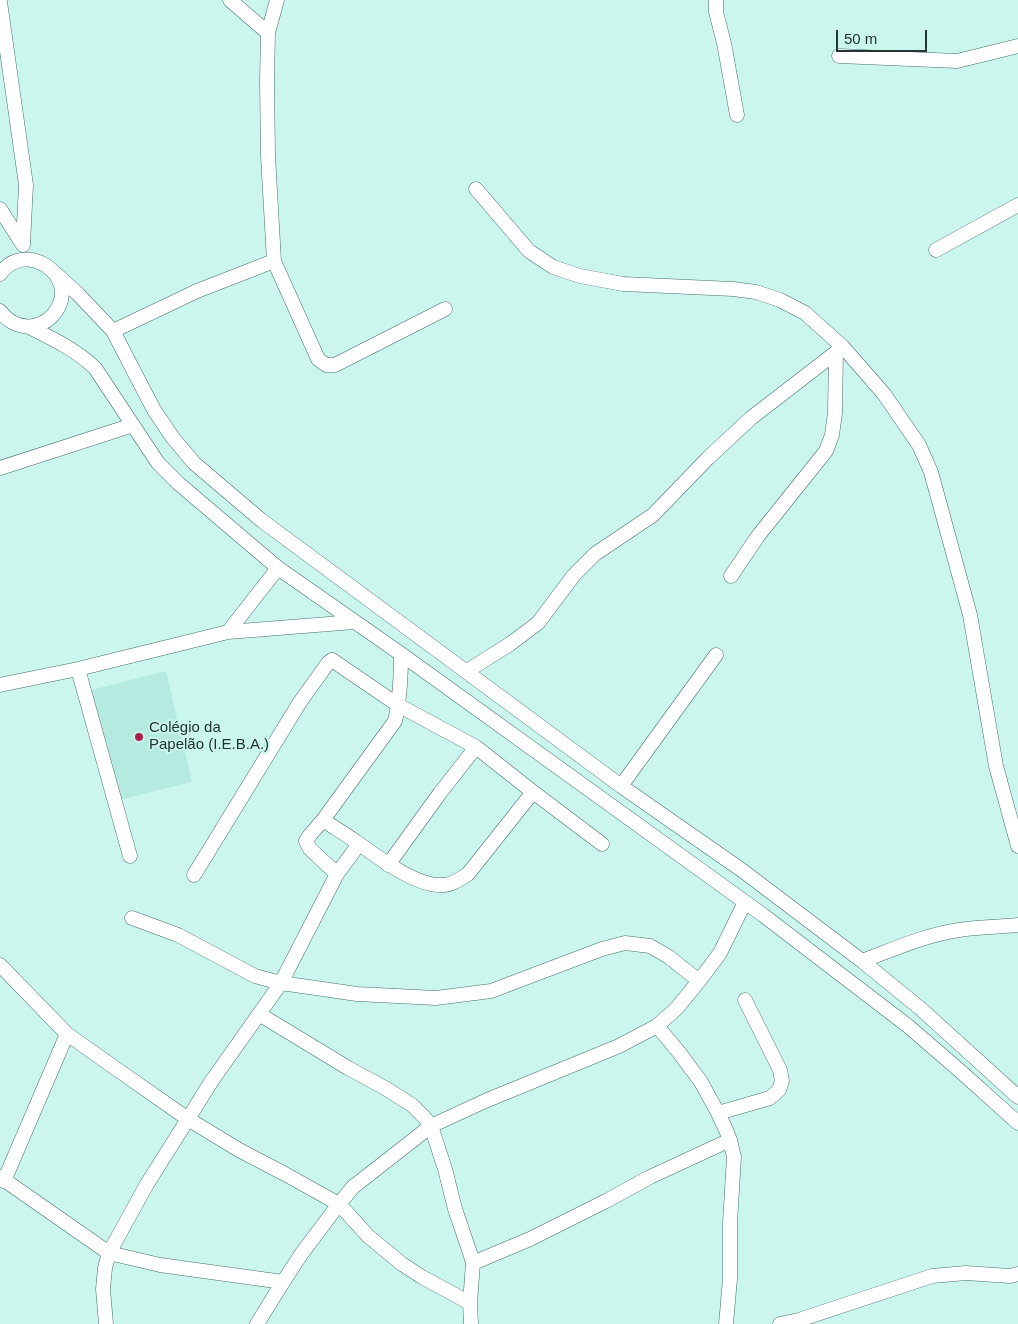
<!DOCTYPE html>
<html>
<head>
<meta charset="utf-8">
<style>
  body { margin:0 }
  #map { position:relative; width:1018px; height:1324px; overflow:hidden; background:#caf6ee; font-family:Helvetica,sans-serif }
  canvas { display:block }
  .scale { position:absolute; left:836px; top:30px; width:91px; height:22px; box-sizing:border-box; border:2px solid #233431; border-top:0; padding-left:6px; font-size:15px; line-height:18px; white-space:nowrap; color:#233431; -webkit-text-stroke:4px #caf6ee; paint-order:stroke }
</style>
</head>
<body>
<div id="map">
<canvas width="1018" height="1324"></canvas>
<div class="scale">50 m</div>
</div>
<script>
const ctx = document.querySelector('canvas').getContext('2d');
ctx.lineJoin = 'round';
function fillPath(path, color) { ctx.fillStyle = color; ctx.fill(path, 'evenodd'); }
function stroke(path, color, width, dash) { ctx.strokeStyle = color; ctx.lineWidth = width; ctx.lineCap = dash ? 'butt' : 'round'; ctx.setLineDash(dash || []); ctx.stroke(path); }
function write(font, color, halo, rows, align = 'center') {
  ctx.font = font + ' Helvetica,sans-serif'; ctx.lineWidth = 4; ctx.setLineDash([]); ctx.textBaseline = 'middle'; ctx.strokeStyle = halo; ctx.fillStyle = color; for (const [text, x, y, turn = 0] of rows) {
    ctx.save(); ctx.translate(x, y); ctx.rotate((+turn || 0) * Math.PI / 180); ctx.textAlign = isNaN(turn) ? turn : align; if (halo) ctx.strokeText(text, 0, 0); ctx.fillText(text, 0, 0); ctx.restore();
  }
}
fillPath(new Path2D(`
  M166 671 192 782 115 801 84 692Z`), '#b5eae0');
const minor = new Path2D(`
  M230 0 268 33
  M277 0 268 33 267 82 268 156 274 261 318 359 326 365H335L445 309
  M716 0V12L724 43 737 115
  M0 2 26 185 23 244
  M839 56 957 61 1018 46
  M476 189 529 251 553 267 580 276 623 284 733 289 756 292 780 300 805 313 843 347 884 394 919 445 931 472 970 615 996 766 1018 846
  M0 209 23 245
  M936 250 1018 205
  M0 274C25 238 80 276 56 311 51 319 43 324 34 326 20 328 8 322 0 311
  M56 274 78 294 113 331 154 410 173 438 194 463 261 520 621 786 743 871 862 961 921 1009 1018 1097
  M29 327C53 339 75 349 95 368L158 463 178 483 278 568 401 654 763 915 908 1026 959 1070 1018 1123
  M113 331 197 291 274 261
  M0 468 133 425
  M731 576 758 536 826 451 832 435 835 413 836 352
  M228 632 278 568
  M78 669 130 856
  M467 671 510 644 538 623 574 575 595 554 653 515 708 458 751 418 843 347
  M0 685 78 669 228 632 354 622
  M621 786 716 655
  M533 792 602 844
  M388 865 440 793 476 747
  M337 874 359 844
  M194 875 300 702 328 663 332 660 398 705 476 747 533 792 468 874C460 879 452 885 443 885 417 887 379 858 358 843 347 835 335 828 323 820
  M132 918 178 935 255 976 281 983 357 994 436 998 491 991 602 949 625 943 650 946 669 957 699 981
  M862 961C894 949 925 935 959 930 978 927 999 927 1018 925
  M0 965 67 1034 108 1063 188 1119 239 1150 285 1174 339 1204 368 1236 402 1264 422 1277 470 1303 471 1324
  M259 1014 348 1068 385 1088 412 1105 425 1118 431 1126 445 1169 455 1209 469 1250 473 1263 470 1303
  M657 1026 678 1051 701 1082 718 1113 726 1130 730 1140 734 1157 730 1223V1279L726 1324
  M718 1113 770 1098 779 1090 782 1081 780 1070 745 1000
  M0 1177 109 1253 160 1265 283 1282
  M4 1181 67 1034
  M473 1263 530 1239 606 1201 650 1177 730 1140
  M106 1324 103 1289 105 1268 109 1253 147 1184 188 1119 211 1082 281 983 337 874 310 849 306 841 310 835 323 820 395 721C400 699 401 677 401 654
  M257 1324 283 1282 302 1253 339 1204 353 1187 431 1126 485 1101 619 1046 657 1026 677 1008 699 981 720 953 745 902
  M780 1324 799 1320 932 1276 966 1273 1010 1276 1018 1274`);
stroke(minor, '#466e68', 15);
stroke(minor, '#fff', 14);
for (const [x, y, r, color] of [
  [139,737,5,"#ae1c4b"]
]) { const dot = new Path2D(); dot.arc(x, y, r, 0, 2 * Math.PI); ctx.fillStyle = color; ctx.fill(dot); stroke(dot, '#caf6ee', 2); }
write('15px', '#233431', '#caf6ee', [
  ["Colégio da",149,728],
  ["Papelão (I.E.B.A.)",149,745]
], 'left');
</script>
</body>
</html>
